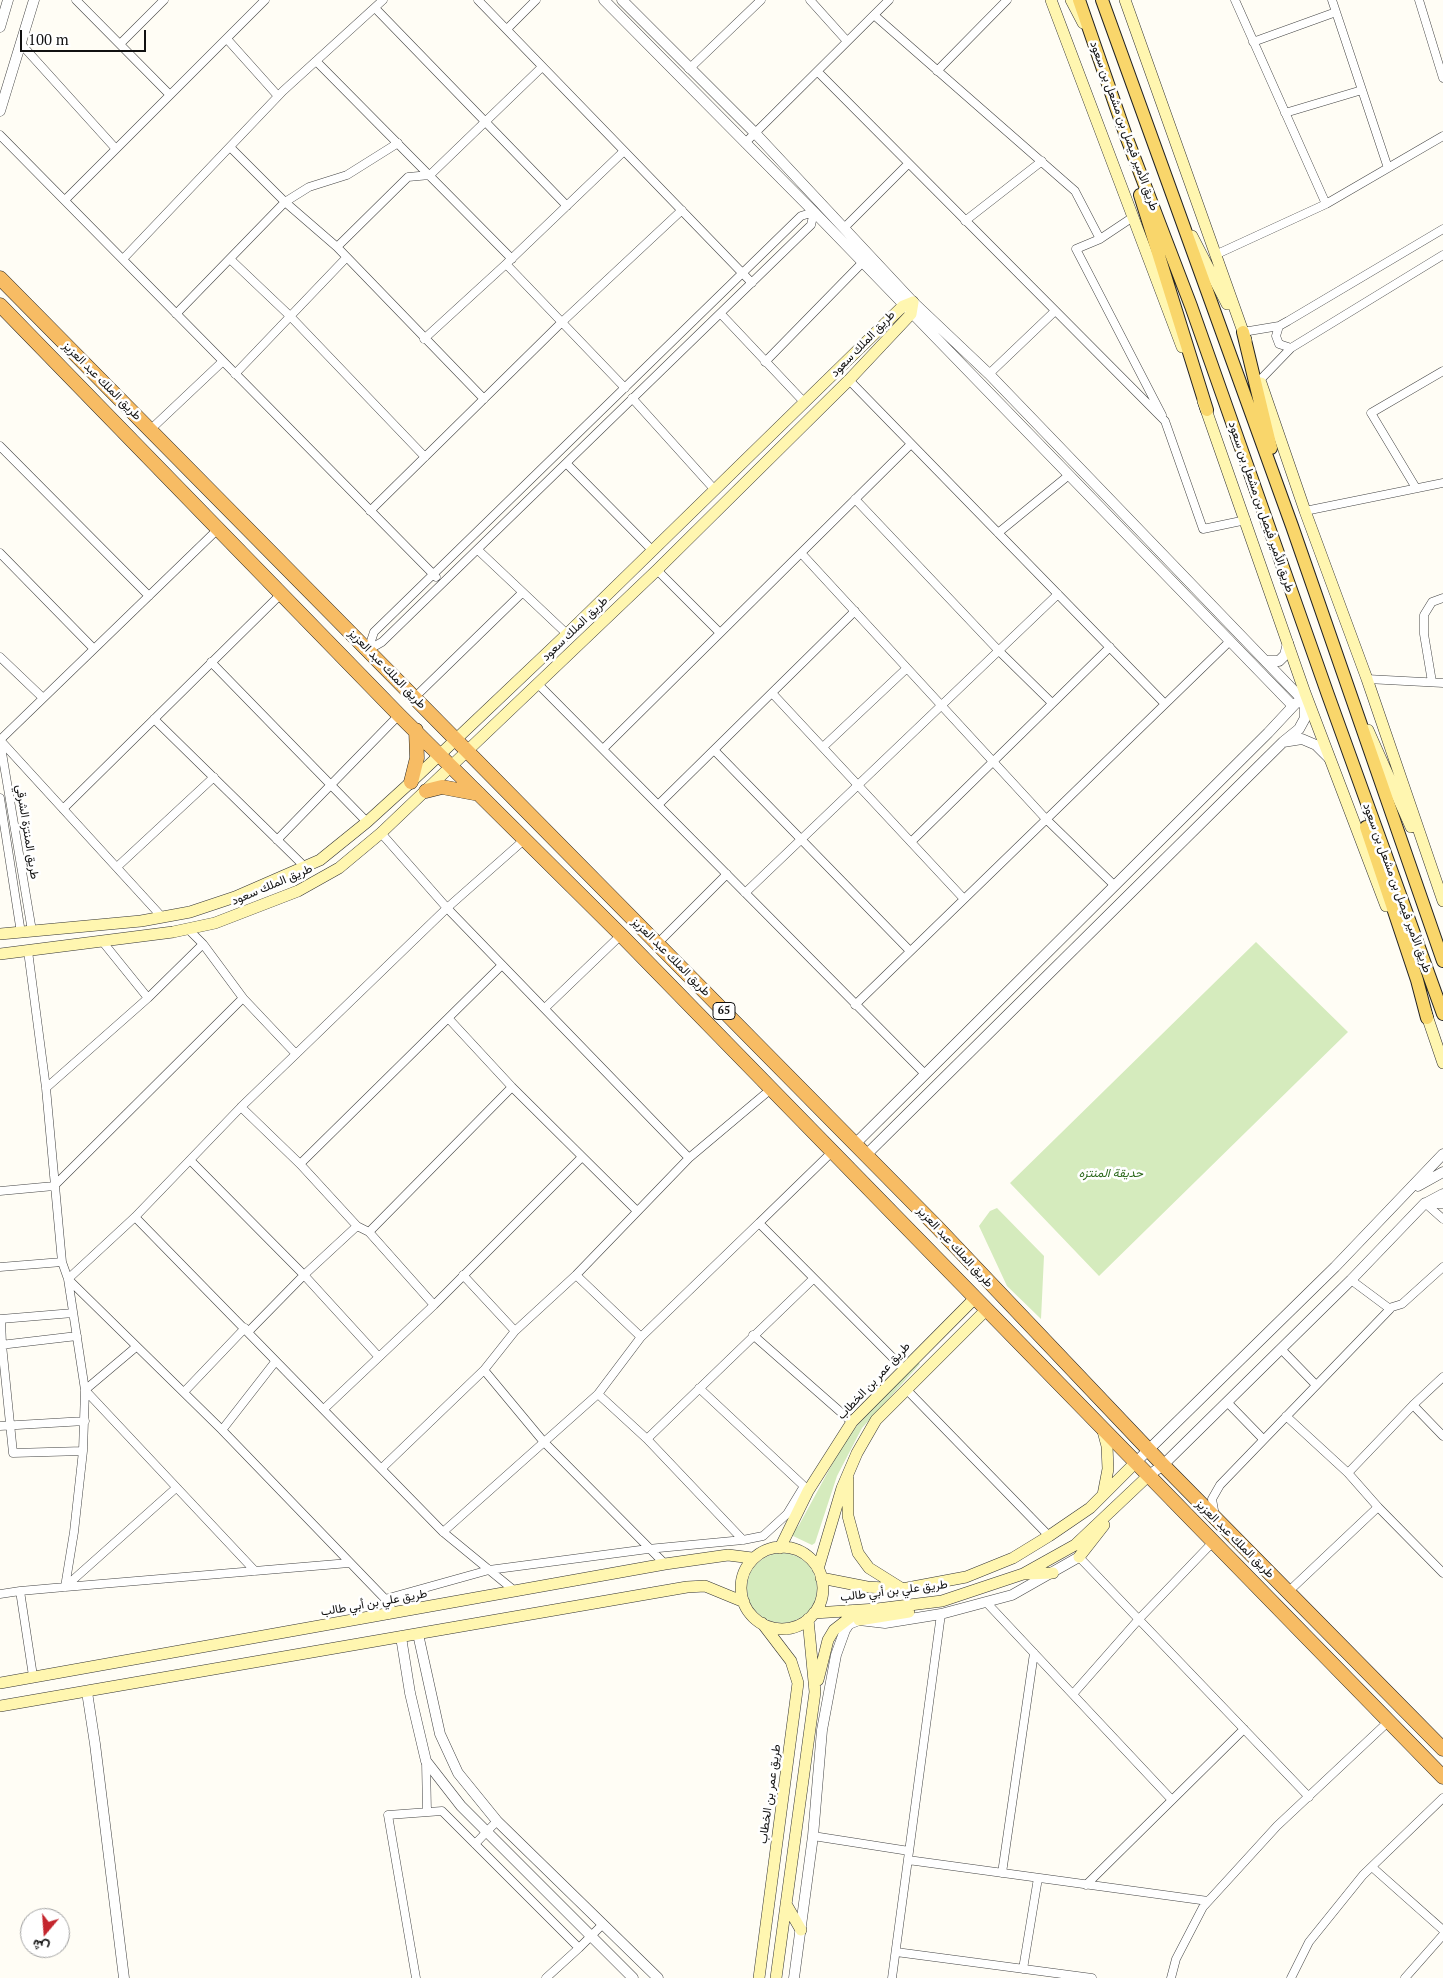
<!DOCTYPE html>
<html>
<head>
<meta charset="utf-8">
<style>
  body { margin:0 }
  #map { position:relative; width:1443px; height:1978px; overflow:hidden; background:#fffdf5; font-family:"PT Serif",Vazirmatn,serif }
  canvas { display:block }
  .north { position:absolute; left:20px; top:1908px; width:50px; height:50px; box-sizing:border-box; background:#fff; border:1px solid #a0a0a0; border-radius:50%; rotate:198deg; font-size:14px; font-weight:700; line-height:20px; text-align:center; color:#111 }
  .north::after { content:''; display:block; margin:auto; width:18px; height:22px; background:#c4262e; clip-path:polygon(50% 0,100% 100%,50% 72%,0 100%) }
  .scale { position:absolute; left:20px; top:30px; width:126px; height:22px; box-sizing:border-box; border:2px solid #111; border-top:0; padding-left:6px; font-size:15px; line-height:18px; white-space:nowrap; color:#111; -webkit-text-stroke:4px #fff; paint-order:stroke }
</style>
</head>
<body>
<div id="map">
<canvas width="1443" height="1978"></canvas>
<div class="north">ش</div>
<div class="scale">100 m</div>
</div>
<script>
const ctx = document.querySelector('canvas').getContext('2d');
ctx.lineJoin = 'round';
function paint(path, color) {
  ctx.fillStyle = color;
  ctx.fill(path, 'evenodd');
}
function shape(rows) {
  const path = new Path2D();
  for (const r of rows) {
    if (r.length === 3) {
      path.moveTo(r[0] + r[2], r[1]);
      path.arc(r[0], r[1], r[2], 0, 2 * Math.PI);
      continue;
    }
    path.moveTo(r[0], r[1]);
    for (let i = 2; i < r.length; i += 2) path.lineTo(r[i], r[i + 1]);
  }
  return path;
}
function stroke(path, color, width, dash) {
  ctx.strokeStyle = color;
  ctx.lineWidth = width;
  ctx.lineCap = dash ? 'butt' : 'round';
  ctx.setLineDash(dash || []);
  ctx.stroke(path);
}
function label(font, color, halo, rows, align = 'center') {
  ctx.font = font + ' "PT Serif",Vazirmatn,serif';
  ctx.lineWidth = 5;
  ctx.setLineDash([]);
  ctx.textBaseline = 'middle';
  ctx.strokeStyle = halo;
  ctx.fillStyle = color;
  for (const [text, x, y, turn = 0] of rows) {
    ctx.save();
    ctx.translate(x, y);
    ctx.rotate((+turn || 0) * Math.PI / 180);
    ctx.textAlign = isNaN(turn) ? turn : align;
    if (halo) ctx.strokeText(text, 0, 0);
    ctx.fillText(text, 0, 0);
    ctx.restore();
  }
}
const green = shape([
  [1256,942,1348,1032,1099,1276,1010,1183],
  [997,1208,1044,1256,1041,1319,1007,1286,979,1226,990,1211],
  [918,1362,920,1364,862,1428,837,1476,815,1543,812,1545,791,1535,799,1525,847,1437,889,1390],
  [782,1588,35]
]);
const minor = shape([
  [76,0,170,95],
  [478,0,752,283],
  [810,0,846,40],
  [1235,0,1326,204],
  [1332,0,1388,168],
  [1419,0,1443,78],
  [375,8,567,206],
  [874,15,1075,191,1100,239,1133,217],
  [507,29,536,0],
  [227,39,278,96],
  [1253,42,1336,12],
  [21,44,116,149],
  [120,44,164,0],
  [316,61,512,259],
  [689,69,761,0],
  [937,71,1007,0],
  [818,72,1165,421,1203,529,1246,520],
  [1285,113,1362,90],
  [0,135,436,577],
  [745,143,889,0],
  [230,147,285,202,337,247,484,399],
  [65,200,265,0],
  [814,212,811,225,382,642,368,650,374,632,801,216,814,212],
  [965,221,1042,161],
  [845,227,908,164],
  [1100,239,1076,249,1162,415],
  [337,247,408,177,430,175,542,67],
  [1215,255,1326,204,1443,136],
  [123,259,283,91,383,0],
  [230,259,290,316,425,457],
  [506,264,625,388],
  [176,314,285,202,309,187,347,175,398,143],
  [721,314,804,402],
  [1279,326,1276,336,1279,344,1291,348],
  [1243,332,1279,326,1288,321,1443,229],
  [424,339,506,264,624,151],
  [765,362,862,263],
  [235,374,346,258],
  [989,374,1055,311],
  [1261,379,1291,348,1443,255],
  [849,380,1165,704],
  [632,398,714,489],
  [150,430,222,362],
  [0,446,149,596],
  [567,464,652,550],
  [1416,488,1371,413,1443,371],
  [855,499,999,651,1052,703],
  [370,511,562,322,682,210],
  [1305,511,1443,483],
  [998,533,1069,475],
  [478,550,567,634],
  [0,553,94,649],
  [801,553,1046,819,1114,885],
  [657,570,720,633],
  [0,657,43,698],
  [211,662,367,822],
  [1367,679,1443,683],
  [1432,682,1424,634,1424,615,1432,602,1443,598],
  [538,684,925,1074],
  [772,693,964,899],
  [414,698,522,593],
  [154,719,304,866],
  [0,740,218,529],
  [0,740,162,917],
  [0,741,32,931],
  [823,747,907,668],
  [603,749,911,444],
  [714,750,910,951],
  [0,798,21,933],
  [658,805,855,611],
  [63,809,281,594],
  [381,833,447,908,689,1158],
  [277,840,399,715],
  [911,842,1110,647],
  [117,867,214,777],
  [745,893,1058,594],
  [188,929,203,944,243,998,296,1054],
  [102,941,148,998],
  [658,943,727,874],
  [28,951,46,1088,62,1262,68,1279,85,1390,83,1451,74,1532,65,1587,20,1591,33,1676],
  [855,1005,1230,641],
  [545,1008,621,935],
  [449,1019,512,1087,637,1211],
  [46,1088,148,998,203,944],
  [241,1107,300,1164,357,1226,369,1232,434,1305],
  [191,1161,304,1275,378,1356],
  [300,1164,502,965],
  [0,1191,54,1186,243,998],
  [1425,1203,1443,1219],
  [135,1217,443,1532,516,1592],
  [759,1223,832,1152],
  [369,1232,512,1087],
  [0,1267,62,1262],
  [463,1275,515,1331],
  [576,1275,641,1337],
  [1389,1308,1402,1304,1443,1267],
  [73,1313,1,1319,2,1345,13,1453,83,1451],
  [249,1331,304,1275,357,1226],
  [753,1335,852,1422],
  [0,1345,77,1336],
  [136,1347,85,1390,255,1571],
  [1281,1349,1316,1385],
  [484,1370,543,1441,665,1564],
  [699,1388,807,1489],
  [906,1389,1049,1536],
  [184,1392,245,1328],
  [598,1394,647,1439,743,1540],
  [1227,1402,1263,1439],
  [1413,1405,1443,1436],
  [325,1408,434,1305,581,1158],
  [1286,1416,1348,1473],
  [0,1426,85,1421],
  [222,1430,275,1362],
  [647,1439,813,1279],
  [382,1468,484,1370,515,1331,576,1275,689,1158,771,1089],
  [1378,1507,1443,1573],
  [1215,1516,1212,1499,1220,1485,1390,1309,1351,1280],
  [443,1532,598,1394,641,1337,759,1223,903,1368],
  [1079,1557,1309,1797],
  [65,1587,349,1563],
  [65,1587,176,1488],
  [1288,1592,1378,1507,1348,1473,1413,1405,1443,1377],
  [0,1594,20,1591],
  [385,1599,489,1570,648,1549,743,1540,763,1536,787,1514,804,1486],
  [986,1602,1172,1800],
  [392,1613,390,1604,222,1430,68,1279,135,1217,241,1107,296,1054,447,908,524,840],
  [1073,1694,1139,1619,1213,1542],
  [426,1761,427,1812],
  [813,1836,909,1851],
  [475,1844,497,1821],
  [908,1860,1208,1901],
  [1372,1867,1443,1930],
  [1002,1873,1034,1653],
  [1086,1885,1244,1729],
  [579,1948,603,1924],
  [896,1952,1092,1978],
  [1023,1969,1038,1878],
  [416,1978,388,1815,442,1811,579,1948,546,1978],
  [892,1978,941,1614],
  [1171,1978,1176,1959,1203,1907,1277,1826,1389,1721],
  [1291,1978,1309,1942,1363,1875,1443,1798],
  [1405,1978,1443,1935]
]);
const tertiary = shape([
  [604,0,814,212,1293,706],
  [622,0,755,133,913,302,989,374,1301,698,1305,708,1305,718,1299,729,1283,742],
  [0,27,8,0],
  [0,111,34,0],
  [1267,661,1279,661,1285,655,1288,643],
  [855,1144,1268,733,1296,703],
  [866,1155,1283,742,1302,739,1316,745,1330,759],
  [1418,1186,1443,1172],
  [1428,1202,1443,1194],
  [1135,1463,1335,1267,1443,1154],
  [1148,1476,1163,1465,1351,1280,1425,1203,1443,1203],
  [418,1634,440,1734,458,1773,497,1821,658,1978],
  [401,1637,410,1693,426,1761,461,1806,633,1978],
  [87,1692,95,1744,124,1978],
  [794,1978,813,1836,822,1730,836,1655,845,1630,849,1624,859,1620,885,1623,941,1614,1012,1595,1079,1557]
]);
const secondary = shape([
  [1051,0,1182,347],
  [1071,0,1083,23],
  [1125,0,1246,340],
  [1192,236,1227,304],
  [1261,383,1305,511,1367,679,1443,901],
  [1203,401,1305,693,1386,906],
  [1368,730,1411,827],
  [0,934,141,921,190,912,235,897,320,860,367,822,411,782,567,634,903,306,913,302],
  [0,954,173,932,215,923,298,891,339,868,381,833,657,570,849,380,911,314,913,302],
  [1425,1010,1443,1063],
  [848,1479,848,1516,858,1553,869,1568,901,1588],
  [1103,1495,1108,1469,1107,1446,1103,1431],
  [782,1588,41],
  [780,1548,808,1491,852,1422,975,1298],
  [1079,1557,1104,1525],
  [818,1569,842,1488,857,1453,876,1420,986,1310],
  [1025,1574,1053,1573],
  [821,1578,867,1587,902,1589,966,1577,1013,1558,1049,1536,1090,1508,1135,1463],
  [814,1613,877,1609,942,1601,1023,1574,1075,1545,1148,1476],
  [859,1620,909,1612],
  [818,1680,828,1640,834,1630,852,1616,862,1613],
  [0,1683,665,1564,728,1555,752,1558],
  [0,1706,687,1587,705,1586,744,1602],
  [786,1904,801,1930],
  [759,1978,798,1683,791,1661,762,1623],
  [776,1978,815,1692,808,1619]
]);
const primary = shape([
  [1079,0,1126,136,1191,306,1328,695,1443,1014],
  [1102,0,1292,526,1443,961],
  [1140,195,1207,410],
  [1243,332,1271,448],
  [1366,827,1417,980,1427,1018]
]);
const trunk = shape([
  [0,278,937,1227,1163,1465,1443,1749],
  [0,305,399,715,621,935,1443,1777],
  [411,782,417,758,416,730],
  [426,791,442,787,479,794]
]);
const shields = [
  [724,1011,22]
];
const shieldNames = [
  ["65",724,1011]
];
const streetNames = [
  ["طريق الأمير فيصل بن مشعل بن سعود",1124,126,70],
  ["طريق الملك سعود",863,344,-46],
  ["طريق الملك عبد العزيز",102,381,45],
  ["طريق الأمير فيصل بن مشعل بن سعود",1261,507,71],
  ["طريق الملك سعود",575,629,-44],
  ["طريق الملك عبد العزيز",387,669,46],
  ["طريق المنتزة الشرقي",27,832,81],
  ["طريق الملك سعود",272,885,-23],
  ["طريق الأمير فيصل بن مشعل بن سعود",1397,888,70],
  ["طريق الملك عبد العزيز",671,957,45],
  ["طريق الملك عبد العزيز",955,1247,47],
  ["طريق عمر بن الخطاب",874,1381,-47],
  ["طريق الملك عبد العزيز",1235,1539,45],
  ["طريق علي بن أبي طالب",894,1591,-7],
  ["طريق علي بن أبي طالب",374,1603,-10],
  ["طريق عمر بن الخطاب",770,1794,-82]
];
const parkNames = [
  ["حديقة المنتزه",1111,1174]
];
paint(green, '#d5ebbd');
stroke(minor, '#444', 9);
stroke(tertiary, '#444', 11);
stroke(secondary, '#333', 12);
stroke(primary, '#222', 14);
stroke(trunk, '#222', 15);
stroke(minor, '#fff', 8);
stroke(tertiary, '#fff', 10);
stroke(secondary, '#fff6b0', 11);
stroke(primary, '#f9d66b', 12);
stroke(trunk, '#f7bc64', 14);
for (const [x, y, w] of shields) {
  const box = new Path2D();
  box.roundRect(x - w / 2, y - 8.5, w, 17, 4);
  ctx.fillStyle = '#fff';
  ctx.fill(box);
  stroke(box, '#111', 1);
}
label('bold 11px', '#111', null, shieldNames);
label('12px', '#111', '#fff', streetNames);
label('italic 12px', '#2f6b1f', '#fff', parkNames);
</script>
</body>
</html>
